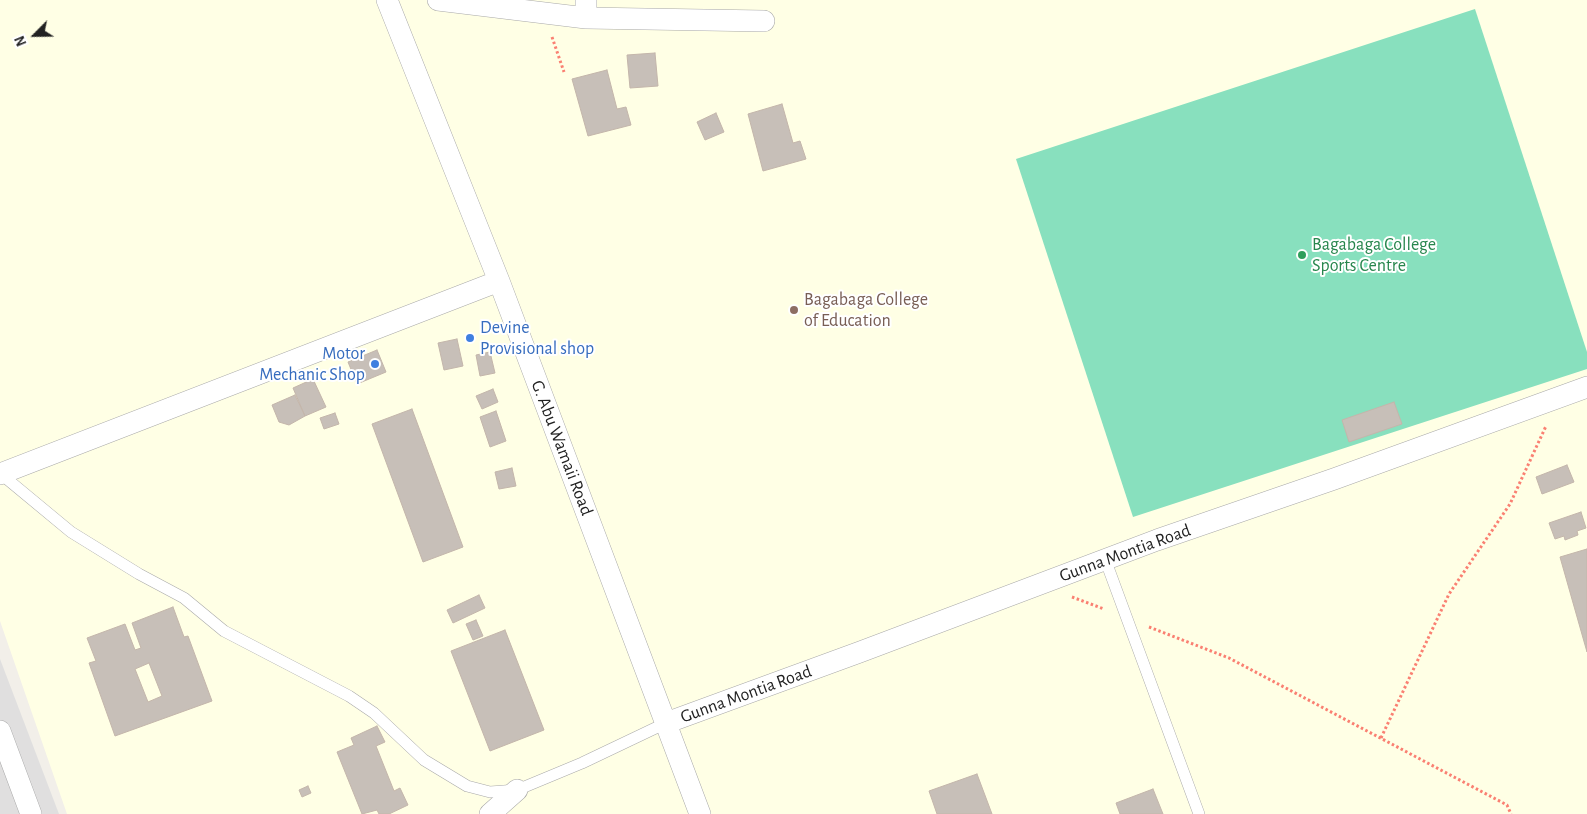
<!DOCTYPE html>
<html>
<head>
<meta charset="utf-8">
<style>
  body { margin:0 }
  #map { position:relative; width:1587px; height:814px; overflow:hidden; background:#f2efe9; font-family:"Alegreya Sans",sans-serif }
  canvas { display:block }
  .north { position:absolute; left:10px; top:10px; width:50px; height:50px; -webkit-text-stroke:4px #fff; paint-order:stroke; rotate:247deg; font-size:14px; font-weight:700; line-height:20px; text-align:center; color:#222 }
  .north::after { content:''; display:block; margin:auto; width:18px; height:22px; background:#222; clip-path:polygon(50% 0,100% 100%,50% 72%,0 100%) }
</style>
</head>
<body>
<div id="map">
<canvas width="1587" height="814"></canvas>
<div class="north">N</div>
</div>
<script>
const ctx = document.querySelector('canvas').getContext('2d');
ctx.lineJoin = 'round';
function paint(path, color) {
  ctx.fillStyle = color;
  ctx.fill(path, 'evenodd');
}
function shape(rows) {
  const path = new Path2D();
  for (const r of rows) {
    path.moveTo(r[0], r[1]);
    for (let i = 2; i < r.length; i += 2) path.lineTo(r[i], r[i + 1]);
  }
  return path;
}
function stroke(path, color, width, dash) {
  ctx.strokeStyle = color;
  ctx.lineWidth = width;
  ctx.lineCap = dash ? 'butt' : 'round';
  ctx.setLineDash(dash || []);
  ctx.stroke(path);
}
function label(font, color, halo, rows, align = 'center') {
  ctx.font = font + ' "Alegreya Sans",sans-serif';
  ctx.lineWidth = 4;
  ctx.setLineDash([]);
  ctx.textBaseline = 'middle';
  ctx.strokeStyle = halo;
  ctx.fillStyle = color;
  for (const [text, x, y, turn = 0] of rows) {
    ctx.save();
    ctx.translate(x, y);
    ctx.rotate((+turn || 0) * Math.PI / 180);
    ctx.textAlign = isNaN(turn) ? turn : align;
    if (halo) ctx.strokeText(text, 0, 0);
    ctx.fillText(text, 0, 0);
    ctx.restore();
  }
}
const residential = shape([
  [0,659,59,814,0,814]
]);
const education = shape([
  [0,0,1587,0,1587,814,67,814,0,621]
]);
const pitch = shape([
  [1475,9,1587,352,1587,369,1133,517,1016,159]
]);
const building = shape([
  [655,53,658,86,630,88,627,55,655,53],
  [607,70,617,109,626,107,631,125,588,136,572,79,607,70],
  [782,104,793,143,800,141,806,159,763,171,748,114,782,104],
  [716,113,724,132,705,140,697,122,716,113],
  [457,339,463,366,444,370,438,343,457,339],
  [377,350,386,372,357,384,348,362,377,350],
  [490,352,495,373,480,376,476,355,490,352],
  [313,379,326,407,305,416,293,388,313,379],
  [493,389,498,402,482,409,476,396,493,389],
  [295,395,305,416,289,425,279,422,272,405,295,395],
  [1394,402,1402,424,1349,442,1342,420,1394,402],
  [412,409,463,547,423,562,372,424,412,409],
  [496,411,506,441,490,447,480,417,496,411],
  [335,413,339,424,324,429,320,418,335,413],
  [1567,465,1574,482,1542,494,1536,477,1567,465],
  [512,468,516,486,499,489,495,472,512,468],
  [1581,512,1586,528,1577,531,1578,535,1565,540,1564,536,1555,539,1549,523,1581,512],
  [1587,549,1587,652,1560,557,1587,549],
  [479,595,485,608,453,623,447,610,479,595],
  [173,607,184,637,188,636,212,701,115,736,89,663,96,661,87,638,125,624,135,650,141,648,132,623,173,607],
  [149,663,162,696,148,702,135,669,149,663],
  [476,620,483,636,473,640,466,624,476,620],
  [505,630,544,730,490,751,451,651,505,630],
  [377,726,385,742,376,746,394,791,400,788,408,805,389,814,379,814,377,810,362,814,337,752,354,745,351,738,377,726],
  [977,774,992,814,937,814,929,791,977,774],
  [308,786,311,793,302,797,299,790,308,786],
  [1153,789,1163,814,1120,814,1116,803,1153,789]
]);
const path = shape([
  [552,37,564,72],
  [1072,597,1104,609],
  [1149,627,1229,658,1507,805,1511,814],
  [1381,738,1449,594,1510,504,1546,426]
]);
const lane = shape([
  [1,474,71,532,139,574,184,598,224,631,349,696,374,713,424,760,467,786,490,792,517,790,582,763,666,723],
  [1105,559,1199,814]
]);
const street = shape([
  [387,0,499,281,700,814],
  [438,0,586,18,586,0],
  [586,18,764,21],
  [0,474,499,281],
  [666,723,860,652,1157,540,1334,479,1587,387],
  [0,731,31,814],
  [490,814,517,790]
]);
const markers = [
  [1302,255,5,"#2e9e5b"],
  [794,310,5,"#8d6e63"],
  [470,338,5,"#3f7fe0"],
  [375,364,5,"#3f7fe0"]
];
const leisureNames = [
  ["Bagabaga College",1312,245],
  ["Sports Centre",1312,266]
];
const educationNames = [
  ["Bagabaga College",804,300],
  ["of Education",804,321]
];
const shopNames = [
  ["Devine",480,328],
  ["Provisional shop",480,349],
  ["Motor",365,354,"right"],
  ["Mechanic Shop",365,375,"right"]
];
const streetNames = [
  ["G. Abu Wamaii Road",562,448,69],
  ["Gunna Montia Road",1125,553,-20],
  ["Gunna Montia Road",746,694,-20]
];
paint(residential, '#e0dfdf');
paint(education, '#ffffe5');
paint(pitch, '#88e0be');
paint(building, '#c7bfb8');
stroke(building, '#c4b6ab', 1);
stroke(lane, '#a9a9a9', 12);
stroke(street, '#a9a9a9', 22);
stroke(path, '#fa8072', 3, [2.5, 2.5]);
stroke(lane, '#fff', 11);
stroke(street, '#fff', 21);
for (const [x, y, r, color] of markers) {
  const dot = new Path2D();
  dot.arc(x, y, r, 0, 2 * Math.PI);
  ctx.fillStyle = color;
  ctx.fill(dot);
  stroke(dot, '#fff', 2);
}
label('18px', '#27864d', '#fff', leisureNames, 'left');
label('18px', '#785e54', '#fff', educationNames, 'left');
label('18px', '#366cbe', '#fff', shopNames, 'left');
label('18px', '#222', '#fff', streetNames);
</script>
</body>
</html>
